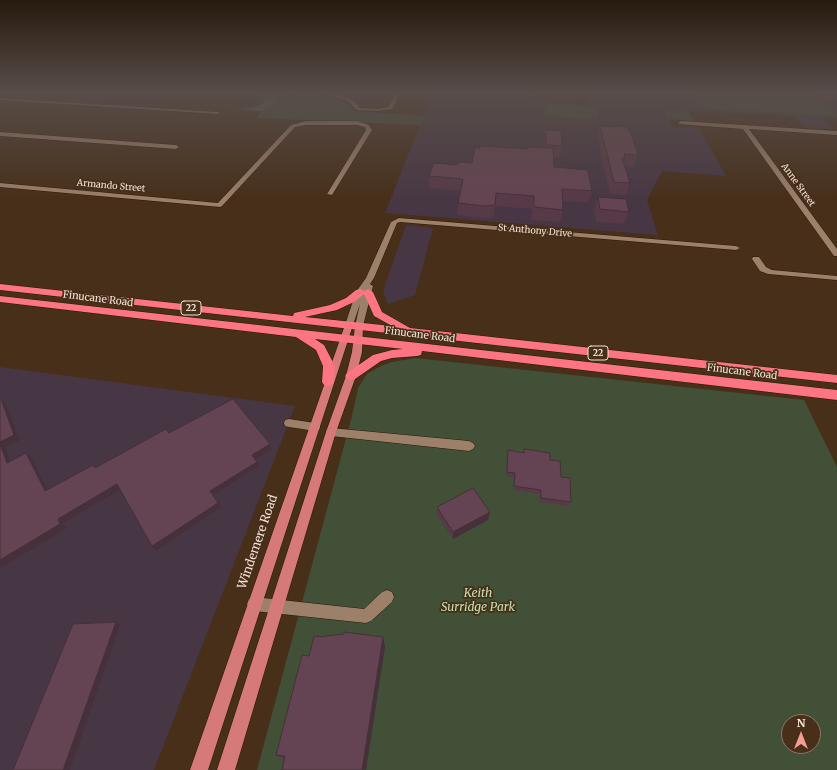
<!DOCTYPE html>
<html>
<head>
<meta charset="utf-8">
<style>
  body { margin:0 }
  #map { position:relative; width:837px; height:770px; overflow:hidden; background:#472f1a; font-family:Merriweather,serif }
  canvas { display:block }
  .north { position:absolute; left:781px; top:714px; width:40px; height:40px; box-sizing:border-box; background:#472f1a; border:1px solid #8c7765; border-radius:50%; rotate:0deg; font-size:11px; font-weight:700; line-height:16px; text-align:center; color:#f3e3d6 }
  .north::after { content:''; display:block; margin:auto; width:14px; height:18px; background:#f59c95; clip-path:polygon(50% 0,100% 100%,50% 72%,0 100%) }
</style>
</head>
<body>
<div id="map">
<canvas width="837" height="770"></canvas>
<div class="north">N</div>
</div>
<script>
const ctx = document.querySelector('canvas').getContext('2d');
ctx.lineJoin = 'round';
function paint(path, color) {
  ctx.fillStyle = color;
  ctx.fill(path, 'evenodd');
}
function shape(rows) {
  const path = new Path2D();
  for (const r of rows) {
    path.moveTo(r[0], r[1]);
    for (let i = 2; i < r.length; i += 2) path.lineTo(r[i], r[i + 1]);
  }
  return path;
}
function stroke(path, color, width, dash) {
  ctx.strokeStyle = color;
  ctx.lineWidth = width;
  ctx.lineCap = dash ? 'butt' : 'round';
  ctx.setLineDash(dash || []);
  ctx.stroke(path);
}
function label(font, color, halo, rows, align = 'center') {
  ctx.font = font + ' Merriweather,serif';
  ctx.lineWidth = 3.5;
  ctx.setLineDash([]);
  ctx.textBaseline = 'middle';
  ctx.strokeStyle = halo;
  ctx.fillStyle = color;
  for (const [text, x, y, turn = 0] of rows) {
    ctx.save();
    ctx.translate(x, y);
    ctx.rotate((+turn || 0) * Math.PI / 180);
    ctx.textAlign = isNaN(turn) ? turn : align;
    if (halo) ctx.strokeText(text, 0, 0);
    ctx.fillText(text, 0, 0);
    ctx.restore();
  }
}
const education = shape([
  [433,93,529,93,534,102,587,105,585,93,837,93,837,119,823,118,834,129,806,128,795,117,663,109,673,127,699,128,726,176,662,171,647,200,658,235,385,213],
  [406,225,433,228,415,295,388,304,383,291],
  [0,367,295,406,154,770,0,770]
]);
const green = shape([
  [252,93,306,93,324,95,346,102,350,108,355,111,424,116,421,125,256,118,262,111,243,110,231,112,230,111,260,105,263,102],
  [694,93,782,93,816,95,837,114,837,116,704,109],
  [545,104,596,107,598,119,545,116],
  [663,109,688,111,694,121,668,119],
  [415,358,804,400,837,467,837,770,257,770,352,416,358,388,367,374,381,366,392,362],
  [789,722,813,722,813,746,789,746]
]);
const forest = shape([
  [271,98,274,98,275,101,263,111,243,110,260,106,264,103,265,100]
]);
const minor = shape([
  [292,93,304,93,300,96,292,93],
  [321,93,329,93,348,98,354,101,360,108,378,109,388,107,396,93,400,93,392,109,378,111,357,110,350,103,344,100,321,93],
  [0,98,218,112,220,113,218,114,0,100,0,98],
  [306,121,357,121,369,125,372,130,332,195,327,194,366,130,365,127,357,125,306,125,295,127,222,206,220,207,0,187,0,183,218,203,291,125,306,121],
  [681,121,837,131,837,135,749,129,837,249,837,256,834,256,743,129,679,124,678,123,681,121],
  [0,132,176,145,179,147,176,149,0,136,0,132],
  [399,218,736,246,740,248,736,250,400,222,397,223,374,278,370,284,373,286,363,326,359,329,355,326,360,304,353,325,349,328,346,327,345,325,356,292,366,278,391,222,399,218],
  [753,257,759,257,766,267,772,270,837,276,837,280,768,274,760,271,752,259,753,257],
  [289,419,315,423,319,424,320,427,319,430,315,431,289,427,285,426,284,423,285,420,289,419],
  [331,428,469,441,473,443,475,446,473,449,469,451,331,436,327,435,326,432,327,429,331,428],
  [387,590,392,592,394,597,392,602,371,621,366,623,254,611,249,609,247,604,249,599,254,597,364,609,382,592,387,590]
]);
const major = shape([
  [349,322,353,325,208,770,190,770,345,325,349,322],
  [359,323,363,326,362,352,356,376,336,432,235,770,217,770,326,432,346,376,352,352,355,326,359,323]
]);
const highway = shape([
  [0,284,293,316,294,313,330,305,346,298,356,290,360,289,364,291,368,289,373,292,382,312,410,328,837,375,837,383,0,290,0,284],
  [364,294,374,316,392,326,305,317,337,310,354,302,364,294],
  [0,296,837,390,837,400,422,351,421,355,417,356,392,358,381,361,355,379,351,380,347,379,345,376,347,373,373,355,392,350,403,349,315,339,324,345,335,366,334,382,332,385,328,386,324,385,322,382,323,366,316,350,296,337,0,302,0,296]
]);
const wall = shape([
  [600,126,638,155,634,167,624,166,630,183,626,195,610,194,597,137],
  [546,130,562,146,559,158,553,157,554,167,592,191,588,203,563,201,563,210,560,222,531,220,532,209,495,206,493,218,483,218,457,215,458,203,460,191,429,188,429,176,472,163,528,149,528,147,544,148,544,141],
  [598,197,629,212,624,224,596,222,594,209],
  [524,449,550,460,561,477,571,502,569,506,539,502,539,494,513,490,514,477,506,476,507,455,508,450,524,453],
  [437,507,490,512,488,520,453,539,437,515],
  [324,637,383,637,385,647,284,759,276,755,309,656]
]);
const shadedWall = shape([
  [1,399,6,404,20,440,5,447,13,468,7,463,0,444],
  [270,444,272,449,254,460,252,455],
  [26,453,32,458,50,496,45,491],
  [257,462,259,466,213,495,210,491],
  [117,484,121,489,63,523,66,529,0,568,0,560,58,519],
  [218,503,221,507,156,551,152,546],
  [490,512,488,520,453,539,453,532],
  [116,622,120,625,70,770,63,770],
  [383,637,385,647,366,770,362,770]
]);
const building = shape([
  [600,126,627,127,628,131,630,131,638,155,624,154,625,158,622,158,630,183,614,182,600,126],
  [546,130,561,131,562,146,546,145,546,130],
  [480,146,528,149,528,147,553,148,554,167,588,170,592,191,562,189,563,210,534,207,534,196,496,193,495,205,484,206,458,203,463,179,429,176,433,165,435,163,457,165,459,162,472,163,475,148,480,148,480,146],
  [598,197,626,199,629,212,600,209,598,197],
  [0,399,1,399,14,435,0,442,0,399],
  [233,399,270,444,252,455,257,462,210,491,218,503,152,546,117,484,58,519,60,524,0,560,0,444,7,463,26,453,45,491,93,465,95,468,166,429,169,433,233,399],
  [524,449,550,453,550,460,560,461,561,477,570,478,571,502,541,498,541,490,514,486,515,473,507,472,508,450,524,453,524,449],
  [473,488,490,512,453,532,437,507,473,488],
  [116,622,63,770,13,770,73,624,116,622],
  [344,632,383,637,362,770,282,770,285,756,276,755,302,655,309,656,314,636,324,637,325,636,344,634,344,632]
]);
const farStreetnames = [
  ["Anne Street",798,185,54],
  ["Armando Street",111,186,5],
  ["St Anthony Drive",535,231,5]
];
const shields = [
  [191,308,20],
  [598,353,20]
];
const shieldNames = [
  ["22",191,308],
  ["22",598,353]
];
const streetNames = [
  ["Finucane Road",98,299,7],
  ["Finucane Road",420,335,7],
  ["Finucane Road",742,372,7]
];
const nearStreetnames = [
  ["Windemere Road",258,542,-71]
];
const nearParknames = [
  ["Keith",478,594],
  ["Surridge Park",478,608]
];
paint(education, '#473744');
paint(green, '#425038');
paint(forest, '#5b6b50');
stroke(minor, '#2c1603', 1);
stroke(major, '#2c1603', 1);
stroke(highway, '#2c1603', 1);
paint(minor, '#9c8069');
paint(major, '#d67979');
paint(highway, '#fd7583');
paint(wall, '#563a47');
paint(shadedWall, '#463039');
paint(building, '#644452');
stroke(building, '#463039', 1);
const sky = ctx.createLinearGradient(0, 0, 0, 201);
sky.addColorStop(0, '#271a0e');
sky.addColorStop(0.46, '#584d49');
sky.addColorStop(1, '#584d4900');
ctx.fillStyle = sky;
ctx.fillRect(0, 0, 837, 201);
label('9px', '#f3e3d6', '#472f1a', farStreetnames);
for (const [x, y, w] of shields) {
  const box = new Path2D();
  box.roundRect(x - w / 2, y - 7, w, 14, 3);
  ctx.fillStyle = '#472f1a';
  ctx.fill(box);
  stroke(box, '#f3e3d6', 1);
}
label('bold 9px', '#f3e3d6', null, shieldNames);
label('10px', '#f3e3d6', '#472f1a', streetNames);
label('12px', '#f3e3d6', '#472f1a', nearStreetnames);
label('italic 12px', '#c3e0ad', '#472f1a', nearParknames);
</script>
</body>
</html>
